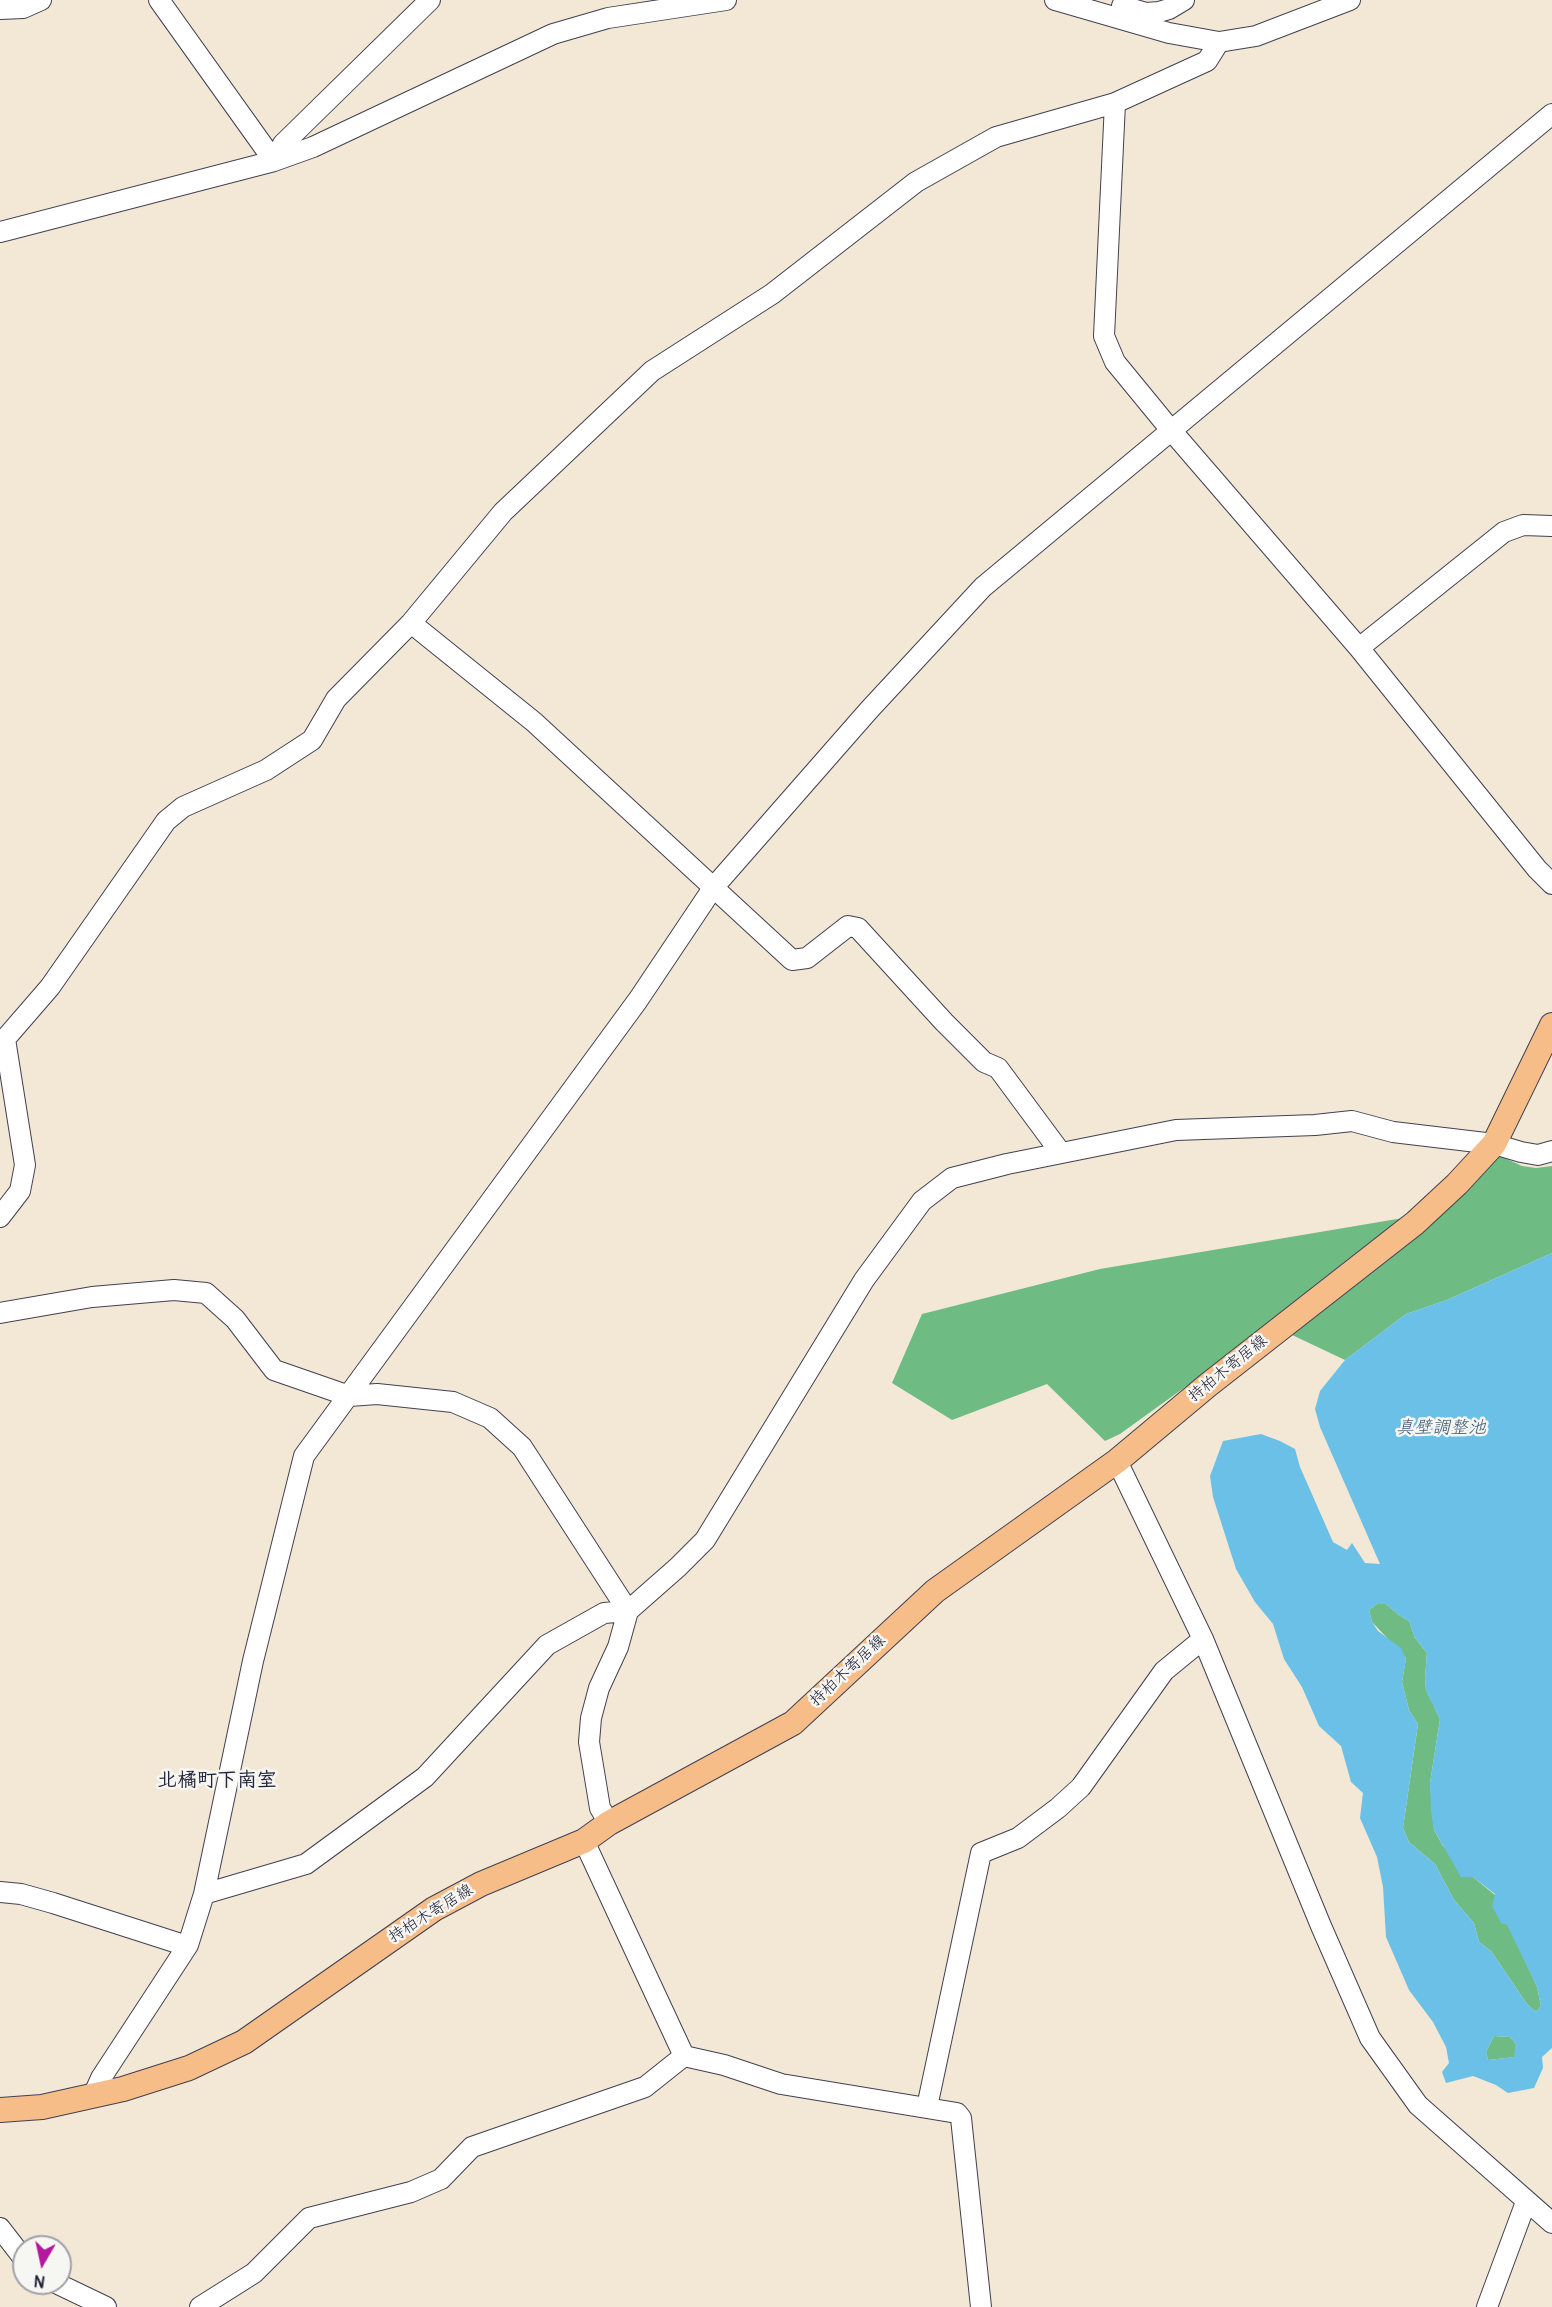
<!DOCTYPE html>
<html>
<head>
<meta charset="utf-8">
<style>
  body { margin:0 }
  #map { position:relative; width:1552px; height:2307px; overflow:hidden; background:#f2e8d5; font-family:Pangolin,sans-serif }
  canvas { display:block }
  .north { position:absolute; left:12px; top:2235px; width:60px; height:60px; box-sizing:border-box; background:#f6f6f2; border:2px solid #a1a1a9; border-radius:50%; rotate:189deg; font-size:16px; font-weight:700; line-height:24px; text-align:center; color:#22223b }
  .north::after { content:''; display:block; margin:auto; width:21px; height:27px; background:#b5179e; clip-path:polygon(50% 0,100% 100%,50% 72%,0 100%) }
</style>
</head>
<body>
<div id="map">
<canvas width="1552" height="2307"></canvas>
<div class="north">N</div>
</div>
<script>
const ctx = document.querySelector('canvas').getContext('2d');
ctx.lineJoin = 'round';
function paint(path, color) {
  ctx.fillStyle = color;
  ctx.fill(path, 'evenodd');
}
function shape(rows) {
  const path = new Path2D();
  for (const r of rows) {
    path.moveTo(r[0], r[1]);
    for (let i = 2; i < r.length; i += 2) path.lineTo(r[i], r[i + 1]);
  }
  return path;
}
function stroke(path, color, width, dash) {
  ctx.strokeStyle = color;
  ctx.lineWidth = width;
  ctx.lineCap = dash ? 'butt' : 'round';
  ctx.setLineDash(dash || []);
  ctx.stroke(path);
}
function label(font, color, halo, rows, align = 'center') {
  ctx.font = font + ' Pangolin,"Klee One",sans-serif';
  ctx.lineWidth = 5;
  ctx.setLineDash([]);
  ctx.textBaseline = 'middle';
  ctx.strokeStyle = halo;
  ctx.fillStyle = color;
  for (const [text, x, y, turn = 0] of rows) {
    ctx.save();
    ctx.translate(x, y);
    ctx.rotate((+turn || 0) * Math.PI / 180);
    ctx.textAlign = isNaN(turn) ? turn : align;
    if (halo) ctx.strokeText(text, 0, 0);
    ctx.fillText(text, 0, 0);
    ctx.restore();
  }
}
const forest = shape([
  [1498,1155,1522,1166,1536,1168,1552,1166,1552,1253,1447,1300,1406,1314,1345,1360,1271,1325,1120,1434,1105,1441,1047,1384,952,1420,892,1383,922,1314,1100,1269,1421,1215],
  [1377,1604,1386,1604,1399,1615,1409,1621,1415,1638,1427,1653,1425,1678,1426,1690,1440,1719,1430,1783,1434,1830,1443,1846,1473,1877,1495,1895,1537,1987,1541,2006,1536,2012,1527,2004,1491,1951,1479,1942,1474,1923,1454,1900,1435,1864,1409,1842,1403,1828,1418,1724,1409,1710,1402,1682,1406,1658,1372,1622,1369,1610],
  [1494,2036,1510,2037,1516,2044,1515,2057,1488,2060,1486,2052]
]);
const water = shape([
  [1552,1253,1552,2048,1542,2057,1543,2068,1534,2088,1508,2093,1496,2085,1473,2076,1446,2083,1442,2072,1449,2063,1446,2047,1433,2022,1409,1990,1386,1937,1383,1887,1377,1857,1360,1818,1363,1793,1351,1782,1341,1746,1319,1726,1302,1687,1284,1659,1273,1624,1255,1602,1236,1569,1213,1497,1210,1476,1223,1441,1261,1434,1280,1441,1295,1449,1300,1467,1333,1542,1347,1550,1352,1543,1365,1563,1380,1564,1320,1427,1315,1409,1320,1391,1345,1360,1406,1314,1447,1300],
  [1377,1604,1386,1604,1399,1615,1409,1621,1415,1638,1427,1653,1425,1678,1426,1691,1440,1719,1430,1783,1431,1812,1434,1830,1461,1877,1473,1877,1495,1894,1492,1906,1501,1923,1507,1925,1537,1987,1541,2006,1536,2012,1527,2004,1491,1951,1479,1942,1474,1923,1454,1900,1435,1864,1409,1842,1403,1828,1418,1724,1409,1710,1402,1682,1406,1659,1401,1648,1378,1631,1372,1622,1369,1610],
  [1494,2036,1510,2037,1516,2044,1514,2057,1488,2060,1486,2052]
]);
const minor = shape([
  [159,0,274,161,283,144,430,0],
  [1055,0,1169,33,1219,42,1256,36,1350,0],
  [1122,6,1146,13,1159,12,1169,9,1184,0],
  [0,9,23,8,41,0],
  [1115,103,1104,336,1115,362,1170,429,1359,648,1537,869,1552,884],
  [0,232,274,161,313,147,553,34,608,18,726,0],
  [411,623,534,722,792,960,807,958,848,926,858,928,944,1022,984,1062,998,1068,1061,1153],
  [1359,648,1504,532,1523,525,1552,526],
  [0,1217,20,1191,25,1165,5,1039,50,987,166,821,183,807,266,770,312,740,336,699,411,623,503,512,652,371,772,294,916,182,996,137,1115,103,1207,61,1219,42],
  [0,1313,92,1297,174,1290,206,1293,235,1319,274,1370,349,1396,377,1394,453,1402,490,1418,522,1447,628,1611],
  [1117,1461,1203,1639,1321,1926,1370,2038,1418,2105,1552,2223],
  [609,1823,600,1808,589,1742,591,1718,599,1688,618,1647,628,1611,678,1567,705,1540,864,1280,922,1201,952,1178,1007,1164,1176,1130,1315,1125,1352,1121,1393,1132,1494,1144,1521,1152,1538,1155,1552,1151],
  [584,1841,684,2056],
  [0,1892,21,1894,53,1903,187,1946],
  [204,1894,306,1864,425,1777,547,1645,604,1613,628,1611],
  [684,2056,724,2065,781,2084,957,2113,961,2118,981,2307],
  [93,2096,101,2078,188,1945,204,1894,253,1661,304,1456,638,1000,713,888,869,710,983,587,1552,114],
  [927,2107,981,1853,1018,1838,1058,1808,1081,1787,1164,1671,1203,1639],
  [0,2228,24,2259],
  [56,2283,106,2307],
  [200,2307,254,2273,309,2218,411,2192,441,2179,472,2147,645,2087,684,2056],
  [1487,2307,1526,2202]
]);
const major = shape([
  [0,2110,42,2107,123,2089,189,2068,244,2042,434,1909,481,1884,584,1841,609,1823,793,1723,935,1591,1117,1461,1208,1385,1415,1223,1457,1184,1494,1144,1552,1025]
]);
const streetNames = [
  ["持柏木寄居線",1228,1369,-39],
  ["持柏木寄居線",848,1671,-43],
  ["持柏木寄居線",431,1914,-32]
];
const waterNames = [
  ["真壁調整池",1441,1428]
];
const quarterNames = [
  ["北橘町下南室",217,1781]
];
paint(forest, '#6ebb84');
paint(water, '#6ac0e7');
stroke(minor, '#414052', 22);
stroke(major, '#414052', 26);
stroke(minor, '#fff', 20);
stroke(major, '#f7bd88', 24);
label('16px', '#22223b', '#f6f6f2', streetNames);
label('italic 18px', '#3b5977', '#f6f6f2', waterNames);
label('bold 20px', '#22223b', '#f6f6f2', quarterNames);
</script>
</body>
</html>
